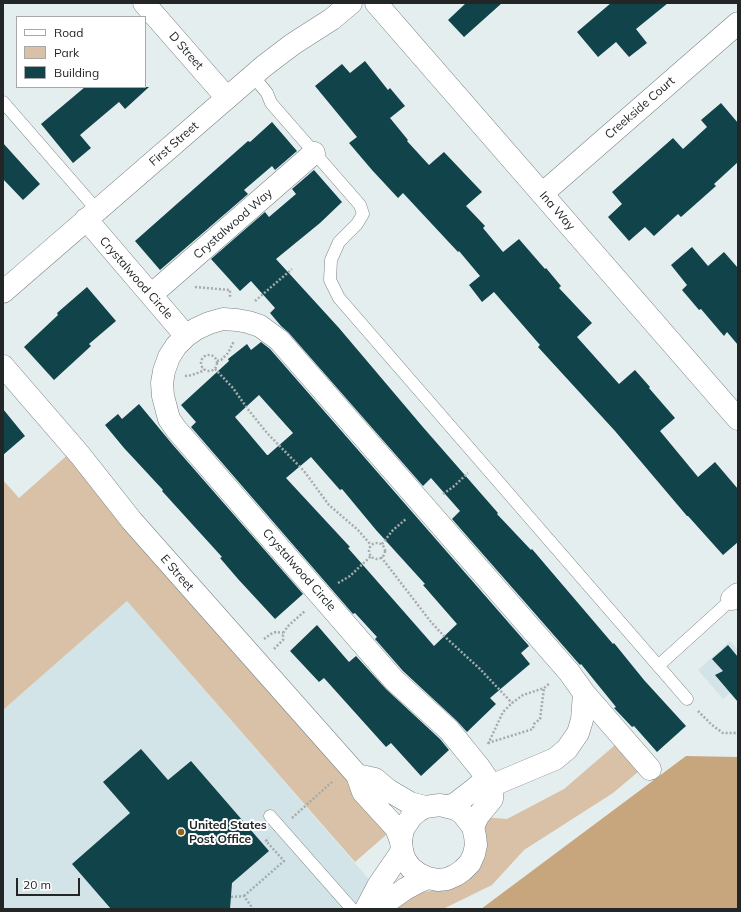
<!DOCTYPE html>
<html>
<head>
<meta charset="utf-8">
<style>
  body { margin:0 }
  #map { position:relative; width:741px; height:912px; overflow:hidden; background:#e5eeef; font-family:Mulish,sans-serif }
  canvas { display:block }
  .frame { position:absolute; inset:0; border:4px solid #232627; pointer-events:none }
  .legend { position:absolute; left:16px; top:16px; width:130px; height:72px; box-sizing:border-box; background:#fff; border:1px solid #a7a8a9; margin:0; padding:5px 7px; list-style:none; font-size:12px; color:#232627 }
  .legend li { display:flex; align-items:center; gap:8px; height:20px }
  .legend b { width:20px; border:1px solid #a7a8a9 }
  .scale { position:absolute; left:16px; top:878px; width:64px; height:18px; box-sizing:border-box; border:2px solid #232627; border-top:0; padding-left:5px; font-size:12px; line-height:14px; white-space:nowrap; color:#232627; -webkit-text-stroke:3px #fff; paint-order:stroke }
</style>
</head>
<body>
<div id="map">
<canvas width="741" height="912"></canvas>
<div class="frame"></div>
<ul class="legend">
<li><b style="height:5px;background:#fff"></b>Road</li>
<li><b style="height:11px;background:#d8c1a6"></b>Park</li>
<li><b style="height:11px;background:#11434b"></b>Building</li>
</ul>
<div class="scale">20 m</div>
</div>
<script>
const ctx = document.querySelector('canvas').getContext('2d');
ctx.lineJoin = 'round';
function paint(path, color) {
  ctx.fillStyle = color;
  ctx.fill(path, 'evenodd');
}
function shape(rows) {
  const path = new Path2D();
  for (const r of rows) {
    if (r.length === 3) {
      path.moveTo(r[0] + r[2], r[1]);
      path.arc(r[0], r[1], r[2], 0, 2 * Math.PI);
      continue;
    }
    path.moveTo(r[0], r[1]);
    for (let i = 2; i < r.length; i += 2) path.lineTo(r[i], r[i + 1]);
  }
  return path;
}
function stroke(path, color, width, dash) {
  ctx.strokeStyle = color;
  ctx.lineWidth = width;
  ctx.lineCap = dash ? 'butt' : 'round';
  ctx.setLineDash(dash || []);
  ctx.stroke(path);
}
function label(font, color, halo, rows, align = 'center') {
  ctx.font = font + ' Mulish,sans-serif';
  ctx.lineWidth = 4;
  ctx.setLineDash([]);
  ctx.textBaseline = 'middle';
  ctx.strokeStyle = halo;
  ctx.fillStyle = color;
  for (const [text, x, y, turn = 0] of rows) {
    ctx.save();
    ctx.translate(x, y);
    ctx.rotate((+turn || 0) * Math.PI / 180);
    ctx.textAlign = isNaN(turn) ? turn : align;
    if (halo) ctx.strokeText(text, 0, 0);
    ctx.fillText(text, 0, 0);
    ctx.restore();
  }
}
const built = shape([
  [127,601,380,892,365,909,3,909,3,710],
  [730,641,738,649,738,687,723,699,698,670]
]);
const green = shape([
  [72,451,402,821,355,862,127,601,3,710,3,480,19,498],
  [615,745,638,772,613,793,524,850,492,885,443,909,376,909,384,900,445,888,482,817,507,819,564,789]
]);
const forest = shape([
  [686,756,738,757,738,909,481,909]
]);
const building = shape([
  [466,3,502,3,464,37,448,20],
  [611,3,668,3,636,29,647,43,629,57,616,42,598,57,577,32],
  [365,61,388,90,390,88,405,106,390,118,408,140,407,141,429,165,444,152,482,192,466,206,485,226,483,228,503,252,519,239,545,269,546,268,561,286,559,288,592,323,577,337,619,384,635,370,650,387,649,388,675,418,660,431,698,477,715,462,738,489,738,542,723,555,688,516,687,516,615,431,538,347,540,345,494,292,482,302,469,285,480,276,459,251,458,252,403,193,398,198,372,170,349,143,357,137,315,86,342,64,350,73],
  [85,87,149,87,125,109,119,102,80,135,91,148,73,163,41,124],
  [721,103,738,123,738,162,714,184,716,186,681,217,678,214,654,236,645,227,629,241,608,217,622,204,612,192,673,138,683,149,707,127,701,120],
  [272,122,297,151,275,170,272,166,244,190,248,194,160,270,135,241,248,141,250,142],
  [3,143,40,184,23,200,3,179],
  [314,170,342,202,320,223,276,259,339,328,422,426,498,513,497,514,531,550,532,549,613,644,614,643,644,680,686,726,657,752,634,726,632,727,614,708,616,707,581,664,580,665,452,519,460,511,431,478,423,486,288,332,281,326,270,313,275,308,251,281,240,291,211,259,265,212,269,217,296,194,292,189],
  [692,247,708,266,724,252,738,268,738,345,727,332,724,336,701,309,699,310,682,290,687,285,671,265],
  [87,287,116,321,89,344,91,346,54,380,24,347,58,315,57,313],
  [261,342,270,349,529,646,521,653,530,664,490,698,496,704,467,732,457,721,403,671,375,639,377,637,355,613,353,614,191,427,196,422,181,405,229,361,228,359,247,344,251,350],
  [259,395,293,433,268,455,267,455,235,417],
  [311,457,340,490,342,489,376,530,425,584,423,585,457,624,434,646,348,548,350,547,286,478],
  [139,404,173,445,303,594,275,619,238,579,220,558,222,557,162,491,163,490,124,448,105,425,118,414,122,419],
  [3,409,25,436,3,455],
  [317,625,349,662,356,656,386,689,440,739,449,750,421,776,391,743,386,747,324,678,319,682,290,651],
  [728,645,738,657,738,702,715,675,723,671,712,659],
  [141,749,168,780,191,761,269,851,232,883,230,909,111,909,72,864,130,813,103,782]
]);
const path = shape([
  [195,287,230,290,230,298],
  [255,301,292,269],
  [209,363,8],
  [217,361,221,360,228,353,234,341],
  [215,369,233,388,247,408,267,433,304,471,329,505,358,530,371,545],
  [185,376,192,375,203,371,204,369],
  [443,494,453,487,468,473],
  [377,551,8],
  [382,544,393,530,406,519],
  [381,557,431,622,443,635,480,669,512,703],
  [338,583,350,576,371,556],
  [264,639,271,634,276,632,283,633],
  [274,649,283,640,283,633,289,625,305,611],
  [698,711,712,725,723,733,738,733],
  [488,743,533,729,534,724,540,719,544,688],
  [488,744,503,712,512,703,523,695,544,688,550,683],
  [292,818,333,781],
  [244,896,284,861,266,841,269,838],
  [231,897,244,896,253,909]
]);
const service = shape([
  [253,76,267,93,271,103,360,205,363,214,357,224,339,242,331,260,330,280,339,298,687,699],
  [3,102,97,210],
  [658,666,732,599],
  [270,816,352,909]
]);
const minor = shape([
  [376,3,738,419],
  [227,98,264,66,293,44,332,19,351,3],
  [542,194,738,23],
  [86,219,186,336],
  [151,295,314,153],
  [3,366,80,455,132,521,357,775,363,792,396,828,401,841,402,851],
  [732,599,738,594],
  [357,775,375,779,388,790,410,803,425,807],
  [448,806,455,804,472,791,479,785,493,785,555,759,567,749,578,733,582,720,584,693],
  [473,827,478,816,492,799,493,785,488,780,479,767,449,730,394,680,176,429,169,419,163,396,162,383,164,371,169,357,176,346,186,336,196,329,209,323,223,319,237,320,248,322,260,326,279,340,569,672,584,693,650,769]
]);
const tertiary = shape([
  [3,292,227,98,144,3],
  [401,841,403,829,412,816,418,811,425,807,440,805,456,809,463,814,473,827,475,836,476,845,474,854,470,863,463,870,456,875,447,879,438,880,428,878,419,874,411,868,405,860,402,851],
  [366,909,378,886,402,851],
  [377,909,405,889,418,882,428,878]
]);
const markers = [
  [181,832,4,"#956215"]
];
const streetNames = [
  ["D Street",186,51,49],
  ["Creekside Court",640,108,-41],
  ["First Street",174,144,-41],
  ["Ina Way",557,211,49],
  ["Crystalwood Way",233,224,-41],
  ["Crystalwood Circle",136,278,49],
  ["Crystalwood Circle",299,570,49],
  ["E Street",177,573,49]
];
const poiNames = [
  ["United States",189,825],
  ["Post Office",189,839]
];
paint(built, '#d2e4e7');
paint(green, '#d8c1a6');
paint(forest, '#c7a67e');
paint(building, '#11434b');
stroke(service, '#7b8385', 13);
stroke(minor, '#7b8385', 23);
stroke(tertiary, '#7b8385', 23);
stroke(path, '#a4abac', 2.5, [2, 2]);
stroke(service, '#fff', 12);
stroke(minor, '#fff', 22);
stroke(tertiary, '#fff', 22);
for (const [x, y, r, color] of markers) {
  const dot = new Path2D();
  dot.arc(x, y, r, 0, 2 * Math.PI);
  ctx.fillStyle = color;
  ctx.fill(dot);
  stroke(dot, '#fff', 1.5);
}
label('12px', '#232627', '#fff', streetNames);
label('bold 12px', '#232627', '#fff', poiNames, 'left');
</script>
</body>
</html>
